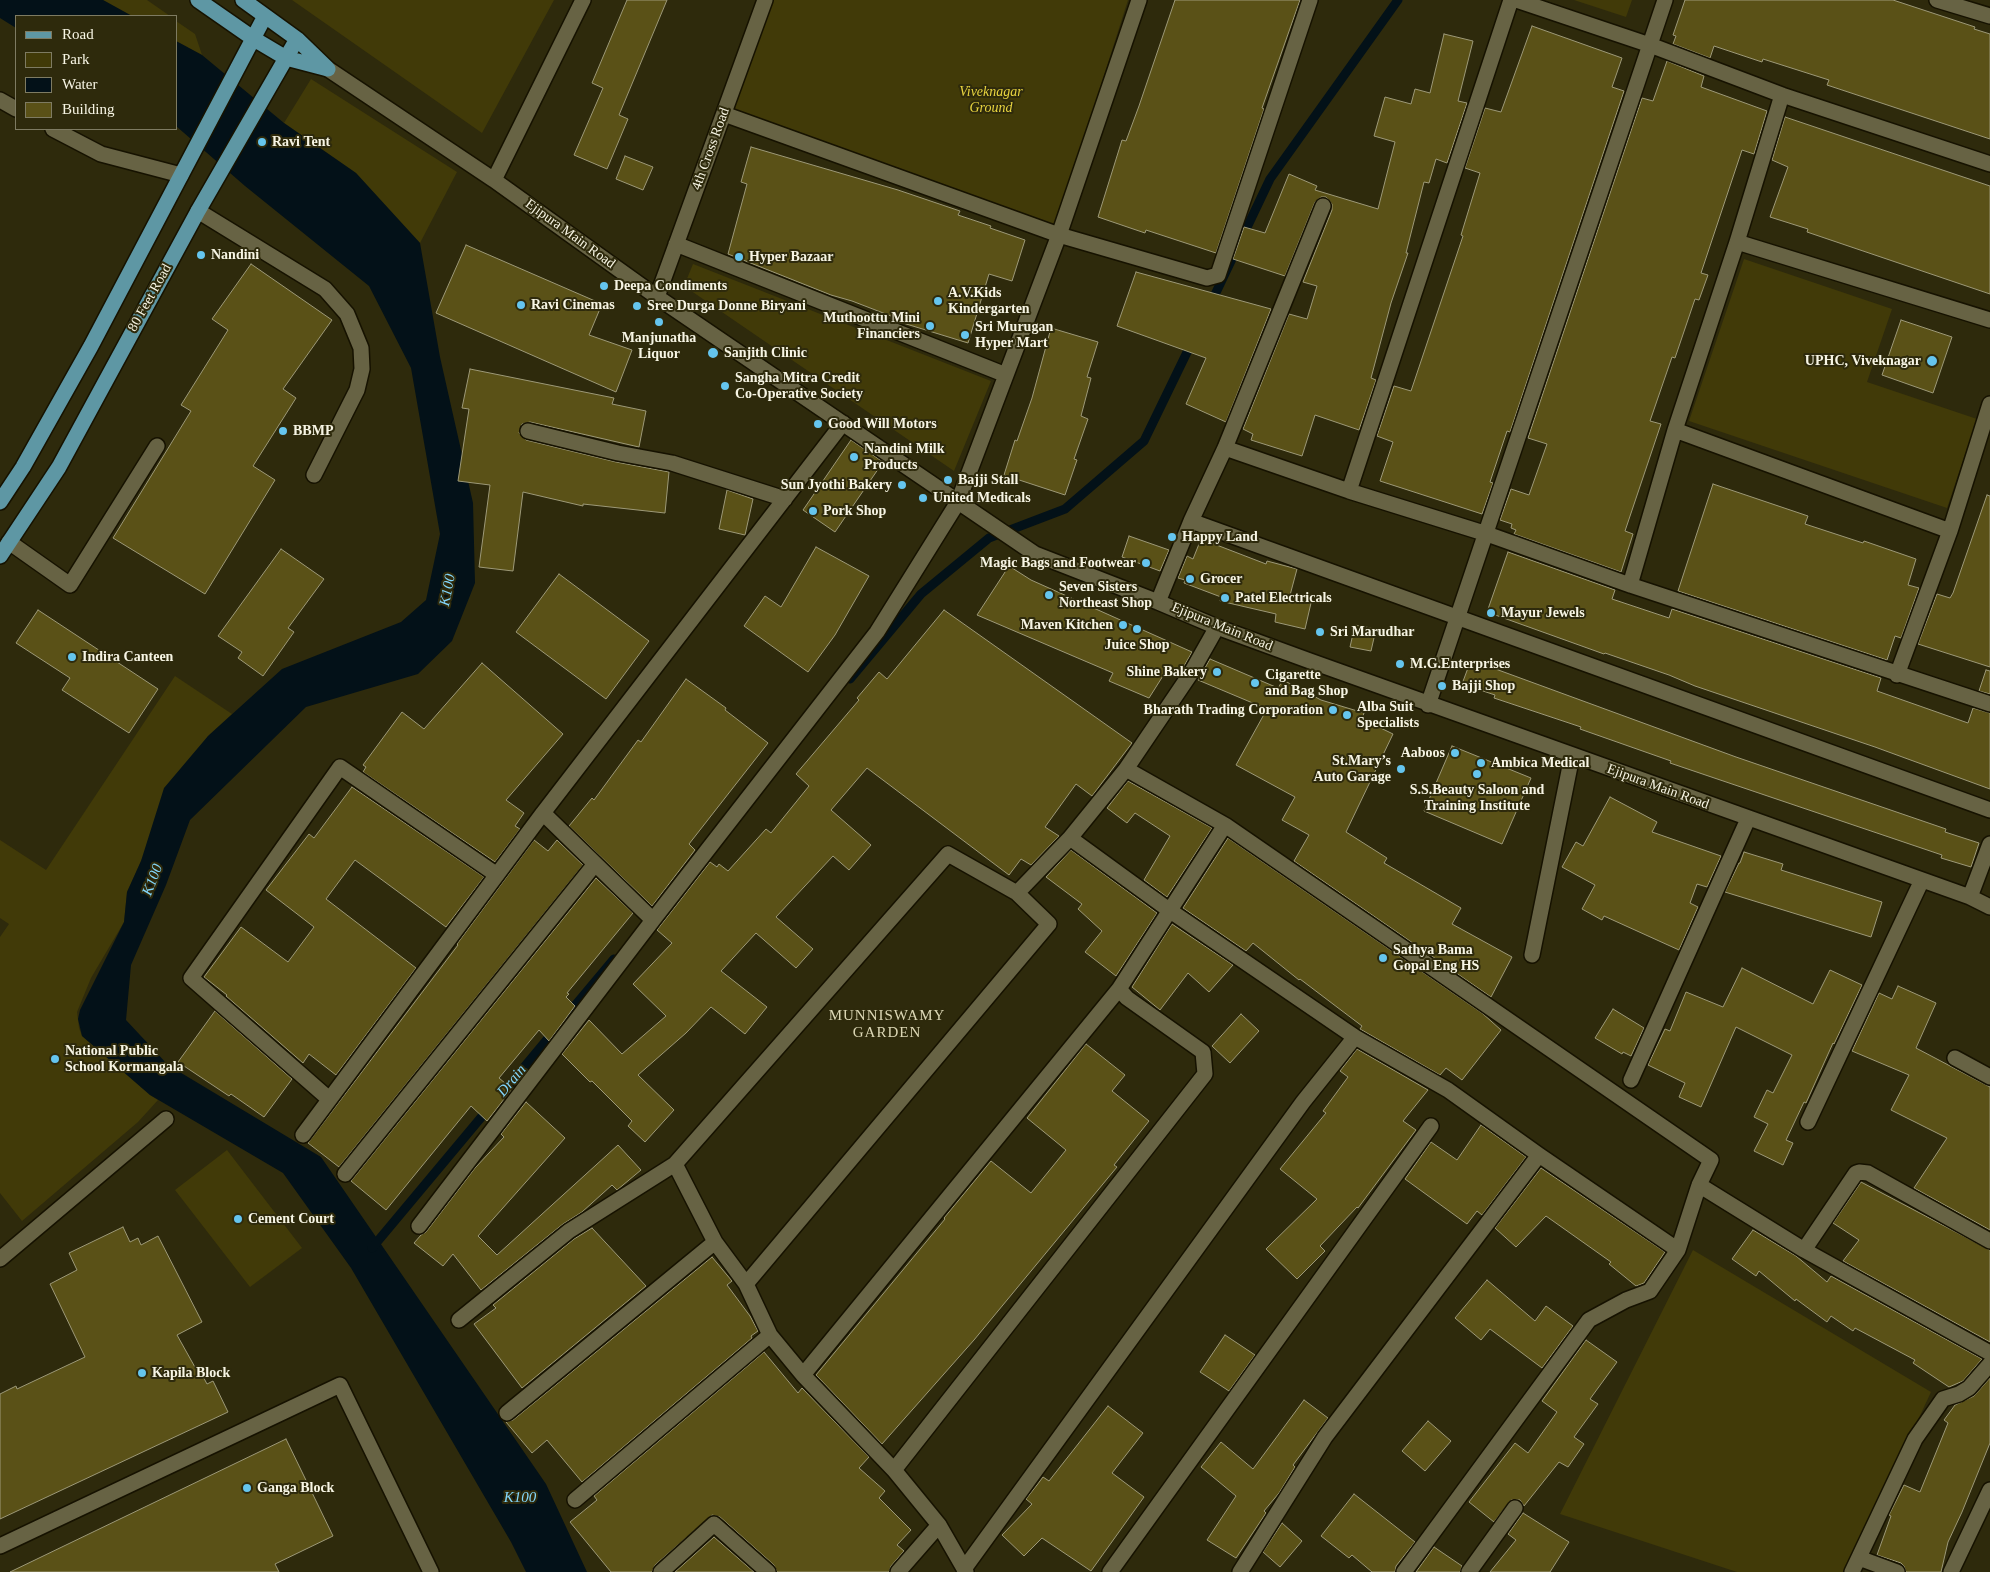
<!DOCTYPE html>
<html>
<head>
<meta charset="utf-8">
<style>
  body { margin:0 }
  #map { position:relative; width:1990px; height:1572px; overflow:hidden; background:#2e2a0c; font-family:"Times New Roman",serif }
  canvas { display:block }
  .legend { position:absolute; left:15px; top:15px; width:162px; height:115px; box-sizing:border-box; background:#2e2a0c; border:1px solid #7e7b62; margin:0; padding:6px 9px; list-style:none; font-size:15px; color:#f7f5e4 }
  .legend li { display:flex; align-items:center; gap:10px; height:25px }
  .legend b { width:25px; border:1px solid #7e7b62 }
</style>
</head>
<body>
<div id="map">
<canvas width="1990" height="1572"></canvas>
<ul class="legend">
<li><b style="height:6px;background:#5e97a4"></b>Road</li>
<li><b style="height:14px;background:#413a08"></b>Park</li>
<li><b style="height:14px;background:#031118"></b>Water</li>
<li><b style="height:14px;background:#5a5117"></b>Building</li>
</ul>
</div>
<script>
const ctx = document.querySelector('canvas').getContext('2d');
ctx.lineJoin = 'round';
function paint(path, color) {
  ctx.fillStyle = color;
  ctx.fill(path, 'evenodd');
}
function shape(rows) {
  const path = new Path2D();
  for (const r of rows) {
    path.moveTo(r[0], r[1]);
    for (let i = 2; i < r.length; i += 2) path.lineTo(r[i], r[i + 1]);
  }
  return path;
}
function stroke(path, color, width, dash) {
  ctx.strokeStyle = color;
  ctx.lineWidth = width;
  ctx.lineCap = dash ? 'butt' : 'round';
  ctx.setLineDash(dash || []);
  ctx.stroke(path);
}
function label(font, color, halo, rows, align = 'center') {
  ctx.font = font + ' "Times New Roman",serif';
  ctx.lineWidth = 4;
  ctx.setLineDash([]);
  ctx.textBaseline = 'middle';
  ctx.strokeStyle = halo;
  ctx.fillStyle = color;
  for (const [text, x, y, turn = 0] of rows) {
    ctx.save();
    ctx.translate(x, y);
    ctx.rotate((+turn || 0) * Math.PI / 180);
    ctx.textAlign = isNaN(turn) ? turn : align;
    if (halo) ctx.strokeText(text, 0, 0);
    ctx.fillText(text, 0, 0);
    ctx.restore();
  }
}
const green = shape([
  [103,0,147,0,170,16,132,16],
  [292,0,554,0,482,133],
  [768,0,1128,0,1056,226,724,114],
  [1574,0,1632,0,1626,17],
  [176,21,195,34,202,55,176,41],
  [311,79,457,172,420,243,356,173,284,123],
  [1744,259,1892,309,1867,382,1977,419,1947,508,1689,421],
  [693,264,991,381,954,471,684,286],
  [175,676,232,714,208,736,141,861,127,892,124,922,91,978,77,1012,79,1028,82,1036,150,1095,158,1100,138,1122,22,1221,0,1193,0,937,9,924,0,918,0,840,46,870],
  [227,1150,302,1248,250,1287,175,1190],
  [1693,1250,1931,1392,1847,1572,1737,1572,1560,1514]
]);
const water = shape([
  [0,0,103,0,132,16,16,16,16,28,0,18],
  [176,41,202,55,284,123,356,173,420,243,440,357,473,503,475,583,452,641,418,674,306,707,190,820,166,885,131,965,126,1020,168,1065,321,1157,546,1484,587,1572,526,1572,511,1542,351,1268,283,1173,150,1095,82,1036,78,1019,80,1010,124,922,127,892,141,861,164,788,208,736,282,669,401,622,426,600,440,534,411,368,369,286,245,186,176,126]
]);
const stream = shape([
  [1211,303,1270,179,1398,0],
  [850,679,921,594,989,538,1065,509,1144,441,1192,342],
  [568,1014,614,959],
  [501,1095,555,1030],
  [372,1248,489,1108]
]);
const building = shape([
  [627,0,667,0,619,115,628,119,607,169,574,155,603,88,592,83,627,0],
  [1175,0,1300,0,1262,108,1264,109,1216,253,1146,230,1145,233,1098,217,1122,140,1126,141,1139,106,1175,0],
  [1685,0,1893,0,1975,27,1974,29,1990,34,1990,139,1827,85,1829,80,1763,59,1762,62,1714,46,1710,58,1673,44,1676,36,1673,35,1685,0],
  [1532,26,1622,58,1612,87,1624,91,1510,432,1507,431,1490,482,1493,483,1482,514,1380,481,1393,442,1377,436,1394,386,1411,391,1463,236,1461,235,1480,173,1465,168,1485,108,1501,112,1532,26],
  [1444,34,1473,41,1458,101,1467,103,1447,163,1436,159,1429,183,1424,182,1406,253,1408,253,1391,303,1371,378,1376,380,1359,430,1315,415,1302,456,1251,440,1253,434,1243,429,1289,314,1307,319,1317,286,1303,282,1332,210,1332,204,1326,197,1321,197,1315,202,1285,276,1233,259,1244,227,1265,233,1289,174,1317,186,1315,190,1378,209,1395,142,1374,136,1385,97,1411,104,1415,89,1430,93,1444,34],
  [1667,61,1704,76,1701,87,1767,111,1754,154,1742,150,1701,273,1708,275,1699,300,1695,299,1675,358,1672,357,1650,421,1661,424,1625,531,1633,534,1621,572,1514,534,1516,530,1511,528,1512,524,1500,520,1511,489,1529,495,1547,444,1528,438,1642,98,1653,101,1667,61],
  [1785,117,1990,186,1990,294,1807,232,1808,229,1770,217,1788,167,1772,160,1785,117],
  [751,147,898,190,960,211,958,215,991,226,990,228,1025,240,1012,281,989,274,968,343,903,323,904,321,852,301,831,295,728,254,747,184,741,182,751,147],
  [625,156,653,167,643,190,616,179,625,156],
  [466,245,602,304,589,335,632,350,616,392,436,313,466,245],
  [251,264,332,320,283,389,296,398,253,466,275,480,205,594,113,538,191,411,181,405,228,330,212,319,251,264],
  [1136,272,1271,309,1226,422,1186,404,1206,358,1117,326,1136,272],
  [1901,320,1952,337,1933,393,1882,375,1901,320],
  [1051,328,1098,342,1087,377,1091,378,1081,416,1088,419,1074,459,1077,460,1065,495,1004,475,1015,440,1017,441,1032,398,1051,328],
  [470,369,614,398,612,404,646,411,639,447,530,422,522,424,519,433,526,440,616,462,669,472,665,513,583,504,583,506,523,492,513,571,479,567,490,485,458,481,469,409,462,408,470,369],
  [851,440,883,462,835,532,803,510,851,440],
  [1713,484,1808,516,1805,524,1863,543,1864,541,1916,559,1908,585,1919,588,1901,638,1895,636,1887,660,1678,591,1713,484],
  [727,490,753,499,745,535,719,529,727,490],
  [1987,495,1990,496,1990,667,1918,644,1937,594,1950,598,1953,593,1987,495],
  [1129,536,1169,550,1160,571,1122,557,1129,536],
  [1201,539,1266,564,1267,561,1297,569,1289,599,1311,603,1305,629,1275,622,1276,614,1220,601,1221,597,1184,583,1185,580,1178,578,1187,556,1193,559,1201,539],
  [816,547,869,576,835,635,808,672,744,626,765,596,781,607,816,547],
  [281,549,324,579,288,628,294,632,263,676,238,658,242,652,218,636,281,549],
  [1508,552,1615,590,1612,599,1669,618,1672,609,1881,678,1877,691,1968,723,1973,708,1990,713,1990,789,1875,747,1695,686,1669,675,1605,653,1604,654,1487,612,1508,552],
  [1009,566,1031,580,1192,652,1180,673,1168,668,1149,698,1109,681,1113,673,977,615,1009,566],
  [559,574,649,641,606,699,516,632,559,574],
  [38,610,158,689,129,733,62,690,70,678,16,643,38,610],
  [944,610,1132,743,1092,796,1076,784,1045,827,1059,836,1031,865,1021,859,1009,875,867,768,831,810,871,845,849,870,833,856,776,917,813,949,796,968,756,933,721,971,767,1007,745,1034,711,1007,686,1033,638,1075,674,1110,645,1142,628,1126,632,1121,592,1081,590,1082,562,1054,589,1020,622,1054,666,1016,633,984,672,943,657,930,710,862,717,867,719,864,728,871,766,829,771,833,809,786,796,774,859,700,857,698,879,672,887,679,944,610],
  [1355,625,1376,629,1371,651,1350,647,1355,625],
  [1210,659,1278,688,1283,680,1321,700,1364,713,1362,719,1393,734,1346,832,1387,858,1384,863,1461,908,1452,924,1512,957,1491,997,1294,861,1309,835,1282,820,1295,797,1236,765,1267,709,1198,680,1210,659],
  [1471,660,1736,757,1946,829,1945,832,1979,843,1971,867,1941,858,1942,855,1670,763,1671,761,1580,729,1581,727,1494,698,1495,695,1462,684,1471,660],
  [482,663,563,734,506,800,524,813,515,826,520,829,495,862,363,772,366,767,363,765,402,712,424,729,482,663],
  [1986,670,1990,671,1990,694,1979,691,1986,670],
  [686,679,726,708,725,710,768,743,689,844,695,850,652,906,569,826,592,798,594,800,638,740,641,742,686,679],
  [1452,746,1531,778,1502,844,1424,811,1452,746],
  [1128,781,1212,828,1167,897,1144,880,1170,836,1135,813,1127,823,1107,808,1128,781],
  [352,787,484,877,446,927,355,860,326,899,416,968,336,1075,309,1054,303,1063,226,996,227,995,204,977,241,927,288,962,314,927,266,890,309,834,314,838,352,787],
  [1610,797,1657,822,1652,832,1721,856,1707,887,1697,884,1690,903,1698,907,1679,950,1604,916,1602,920,1582,909,1595,885,1562,867,1576,842,1583,846,1610,797],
  [1228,838,1482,1013,1501,1030,1462,1080,1446,1068,1440,1075,1360,1029,1362,1026,1300,979,1299,980,1253,943,1246,951,1183,908,1228,838],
  [534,840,548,851,557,840,583,865,339,1167,308,1143,458,945,457,944,534,840],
  [1071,850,1157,913,1116,976,1085,952,1102,931,1078,909,1082,904,1046,877,1071,850],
  [1744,852,1783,864,1781,870,1882,902,1871,937,1725,892,1739,863,1740,863,1744,852],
  [596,878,633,913,567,993,569,994,566,997,575,1006,549,1041,539,1030,499,1078,512,1089,487,1121,471,1106,386,1210,351,1181,596,878],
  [1172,924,1233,965,1209,992,1188,973,1160,1010,1132,987,1172,924],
  [1742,968,1813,1004,1830,970,1862,985,1834,1044,1833,1043,1806,1103,1804,1102,1786,1140,1793,1143,1783,1165,1754,1151,1768,1124,1754,1117,1767,1090,1773,1093,1792,1055,1736,1027,1701,1107,1679,1097,1685,1083,1648,1065,1665,1029,1670,1031,1686,992,1723,1007,1742,968],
  [1898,986,1936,1003,1916,1048,1990,1087,1990,1230,1914,1188,1947,1138,1891,1110,1909,1075,1852,1051,1879,993,1892,999,1898,986],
  [1613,1009,1644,1028,1631,1056,1623,1052,1622,1054,1595,1038,1613,1009],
  [215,1011,292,1079,264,1117,231,1094,229,1096,178,1062,215,1011],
  [1241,1014,1259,1031,1230,1063,1212,1046,1241,1014],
  [1086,1044,1125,1075,1112,1091,1149,1121,1114,1165,1117,1167,974,1340,882,1444,816,1375,945,1219,944,1218,991,1161,1031,1193,1066,1150,1027,1118,1086,1044],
  [1357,1049,1428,1090,1403,1121,1416,1130,1358,1208,1357,1207,1320,1246,1325,1251,1297,1279,1266,1249,1317,1199,1280,1169,1326,1113,1323,1111,1348,1077,1340,1071,1357,1049],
  [526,1102,565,1138,478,1236,497,1255,618,1145,641,1170,617,1190,612,1185,582,1212,563,1224,481,1290,453,1254,443,1266,414,1243,421,1235,426,1232,475,1168,504,1137,501,1134,526,1102],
  [1481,1125,1526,1157,1482,1215,1477,1211,1467,1224,1405,1179,1431,1142,1457,1160,1481,1125],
  [1541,1168,1665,1252,1644,1283,1636,1286,1609,1264,1611,1262,1546,1216,1516,1247,1495,1228,1541,1168],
  [1861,1182,1990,1250,1990,1342,1843,1261,1859,1240,1833,1223,1861,1182],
  [123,1227,130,1242,138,1238,141,1245,158,1236,202,1322,177,1335,196,1369,199,1369,207,1384,213,1381,228,1412,0,1519,0,1394,16,1386,17,1389,85,1357,50,1284,77,1270,69,1253,123,1227],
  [592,1228,646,1286,522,1388,474,1324,496,1308,493,1305,574,1239,592,1228],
  [1753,1230,1796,1256,1827,1282,1831,1276,1982,1359,1963,1381,1949,1387,1913,1363,1915,1360,1855,1328,1853,1331,1831,1316,1827,1322,1796,1299,1795,1301,1759,1271,1756,1276,1732,1259,1753,1230],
  [712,1257,732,1281,727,1285,750,1316,758,1331,751,1336,752,1338,582,1482,547,1440,532,1453,506,1422,513,1420,712,1257],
  [1487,1280,1535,1321,1546,1306,1573,1326,1542,1368,1490,1329,1481,1340,1455,1318,1487,1280],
  [1225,1335,1255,1355,1229,1391,1200,1372,1225,1335],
  [1586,1340,1617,1362,1590,1399,1598,1404,1574,1437,1584,1444,1568,1467,1559,1462,1524,1506,1520,1500,1511,1500,1494,1522,1469,1502,1515,1443,1528,1453,1557,1412,1542,1401,1586,1340],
  [764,1352,798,1393,802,1388,869,1457,859,1468,885,1491,879,1498,911,1530,897,1545,904,1551,891,1566,889,1572,777,1572,774,1565,720,1517,712,1515,655,1565,652,1572,611,1572,570,1522,597,1500,594,1496,764,1352],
  [1990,1378,1990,1443,1962,1512,1948,1542,1941,1572,1906,1572,1904,1566,1901,1563,1877,1555,1891,1516,1889,1515,1904,1485,1920,1492,1948,1423,1944,1420,1955,1405,1974,1396,1990,1378],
  [1304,1400,1328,1418,1293,1465,1295,1467,1279,1493,1264,1511,1266,1513,1236,1558,1207,1540,1236,1496,1201,1467,1221,1442,1253,1469,1304,1400],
  [1108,1406,1143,1433,1112,1473,1144,1497,1091,1571,1042,1538,1024,1556,1002,1535,1032,1504,1026,1499,1037,1485,1043,1477,1049,1481,1108,1406],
  [1428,1421,1451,1441,1425,1471,1402,1451,1428,1421],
  [286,1439,333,1536,275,1564,279,1572,10,1572,286,1439],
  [1354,1494,1415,1542,1396,1566,1395,1572,1372,1572,1352,1555,1349,1558,1321,1536,1354,1494],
  [1523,1513,1569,1542,1550,1572,1490,1572,1516,1540,1508,1534,1523,1513],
  [1282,1523,1302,1541,1280,1567,1263,1552,1282,1523],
  [714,1537,754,1572,675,1572,714,1537],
  [1434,1547,1462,1566,1460,1572,1416,1572,1434,1547]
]);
const minor = shape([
  [1516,0,1650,45,1782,95,1990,164],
  [1937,0,1990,16],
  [328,69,494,180,657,297,1035,554,1158,602,1217,627,1310,661,1970,897,1990,907],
  [0,100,16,109],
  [724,114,1059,235,1207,278,1218,275,1310,0],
  [53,129,101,154,181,175],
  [494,180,583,0],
  [198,211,325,289,347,314,361,348,362,369,357,390,314,475],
  [1737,242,1990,320],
  [676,244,1006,375],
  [657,297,765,0],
  [1675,430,1950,531],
  [528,431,618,453,672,463,785,499],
  [1225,448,1349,491,1487,534,1630,585,1990,704],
  [1349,491,1511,0],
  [1191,521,1990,810],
  [9,542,70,585,157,446],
  [1630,585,1675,430,1737,242,1782,95],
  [1158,602,1191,521,1225,448,1323,206],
  [1897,675,1950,531,1990,404],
  [1428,705,1665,0],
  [1126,769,1225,825,1711,1160,1699,1185,1678,1250,1650,1291,1626,1300,1589,1320,1404,1572],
  [1070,838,1169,910,1355,1037,1448,1090,1539,1155,1678,1250],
  [1970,897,1990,844],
  [653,920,543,813,843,423],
  [1532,955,1572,756],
  [1955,1058,1990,1077],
  [1631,1080,1748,819],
  [329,1099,191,978,340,767,497,875],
  [1808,1122,1922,880],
  [303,1135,543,813],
  [675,1164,715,1242,746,1284,770,1335,803,1375,894,1470,939,1525,966,1572],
  [345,1174,595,864],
  [1699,1185,1804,1250,1856,1173,1859,1172,1868,1173,1990,1241],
  [419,1226,653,920,877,632,958,502,1059,235,1139,0],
  [1804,1250,1990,1353],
  [0,1259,166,1119],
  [746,1284,1049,924,1017,893],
  [459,1320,569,1231,675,1164,948,854,1017,893,1070,838,1126,769,1191,673,1217,627],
  [803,1375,1119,989,1225,825],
  [507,1413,715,1242],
  [894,1470,1205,1074,1203,1052,1127,998,1119,989],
  [575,1500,770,1335],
  [0,1546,340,1385,431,1572],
  [1859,1558,1897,1572],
  [964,1569,1303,1102,1355,1037],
  [661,1572,714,1524,768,1572],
  [898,1572,939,1525],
  [1110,1572,1431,1126],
  [1240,1572,1325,1437,1539,1155],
  [1469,1572,1515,1508],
  [1852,1572,1915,1439,1943,1399,1959,1394,1969,1388,1990,1364],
  [1951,1572,1990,1490]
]);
const major = shape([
  [198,0,254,39,286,58,328,69],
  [243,0,297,39,327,68],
  [0,502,23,467,91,346,265,16],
  [0,556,59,467,198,211,297,39]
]);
const markers = [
  [262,142,5,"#65c5ee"],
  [201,255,5,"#65c5ee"],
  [739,257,5,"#65c5ee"],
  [604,286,5,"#65c5ee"],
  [938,301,5,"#65c5ee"],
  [521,305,5,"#65c5ee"],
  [637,306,5,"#65c5ee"],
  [659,322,5,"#65c5ee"],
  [930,326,5,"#65c5ee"],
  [965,335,5,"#65c5ee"],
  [713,353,6,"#65c5ee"],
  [1932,361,6,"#65c5ee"],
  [725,386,5,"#65c5ee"],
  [818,424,5,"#65c5ee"],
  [283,431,5,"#65c5ee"],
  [854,457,5,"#65c5ee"],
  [948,480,5,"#65c5ee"],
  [902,485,5,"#65c5ee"],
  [923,498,5,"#65c5ee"],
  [813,511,5,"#65c5ee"],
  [1172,537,5,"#65c5ee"],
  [1146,563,5,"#65c5ee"],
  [1190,579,5,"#65c5ee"],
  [1049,595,5,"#65c5ee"],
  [1225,598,5,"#65c5ee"],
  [1491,613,5,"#65c5ee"],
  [1123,625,5,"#65c5ee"],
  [1137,629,5,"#65c5ee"],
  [1320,632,5,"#65c5ee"],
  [72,657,5,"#65c5ee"],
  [1400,664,5,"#65c5ee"],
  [1217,672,5,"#65c5ee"],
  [1255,683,5,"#65c5ee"],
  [1442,686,5,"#65c5ee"],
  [1333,710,5,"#65c5ee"],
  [1347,715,5,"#65c5ee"],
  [1455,753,5,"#65c5ee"],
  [1481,763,5,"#65c5ee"],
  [1401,769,5,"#65c5ee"],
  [1477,774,5,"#65c5ee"],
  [1383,958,5,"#65c5ee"],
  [55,1059,5,"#65c5ee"],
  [238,1219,5,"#65c5ee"],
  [142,1373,5,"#65c5ee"],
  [247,1488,5,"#65c5ee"]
];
const parkNames = [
  ["Viveknagar",991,92],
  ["Ground",991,108]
];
const poiNames = [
  ["Ravi Tent",272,142],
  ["Nandini",211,255],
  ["Hyper Bazaar",749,257],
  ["Deepa Condiments",614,286],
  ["A.V.Kids",948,293],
  ["Kindergarten",948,309],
  ["Ravi Cinemas",531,305],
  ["Sree Durga Donne Biryani",647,306],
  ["Muthoottu Mini",920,318,"right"],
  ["Financiers",920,334,"right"],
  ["Sri Murugan",975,327],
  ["Hyper Mart",975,343],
  ["Manjunatha",659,338,"center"],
  ["Liquor",659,354,"center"],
  ["Sanjith Clinic",724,353],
  ["UPHC, Viveknagar",1921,361,"right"],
  ["Sangha Mitra Credit",735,378],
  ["Co-Operative Society",735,394],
  ["Good Will Motors",828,424],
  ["BBMP",293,431],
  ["Nandini Milk",864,449],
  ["Products",864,465],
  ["Bajji Stall",958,480],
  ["Sun Jyothi Bakery",892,485,"right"],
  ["United Medicals",933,498],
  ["Pork Shop",823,511],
  ["Happy Land",1182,537],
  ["Magic Bags and Footwear",1136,563,"right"],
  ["Grocer",1200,579],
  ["Seven Sisters",1059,587],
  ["Northeast Shop",1059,603],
  ["Patel Electricals",1235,598],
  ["Mayur Jewels",1501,613],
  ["Maven Kitchen",1113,625,"right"],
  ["Sri Marudhar",1330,632],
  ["Juice Shop",1137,645,"center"],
  ["Indira Canteen",82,657],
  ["M.G.Enterprises",1410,664],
  ["Shine Bakery",1207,672,"right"],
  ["Cigarette",1265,675],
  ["and Bag Shop",1265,691],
  ["Bajji Shop",1452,686],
  ["Alba Suit",1357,707],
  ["Specialists",1357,723],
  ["Bharath Trading Corporation",1323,710,"right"],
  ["Aaboos",1445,753,"right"],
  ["St.Mary’s",1391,761,"right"],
  ["Auto Garage",1391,777,"right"],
  ["Ambica Medical",1491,763],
  ["S.S.Beauty Saloon and",1477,790,"center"],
  ["Training Institute",1477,806,"center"],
  ["Sathya Bama",1393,950],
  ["Gopal Eng HS",1393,966],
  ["National Public",65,1051],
  ["School Kormangala",65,1067],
  ["Cement Court",248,1219],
  ["Kapila Block",152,1373],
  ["Ganga Block",257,1488]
];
const streetNames = [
  ["4th Cross Road",711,149,-70],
  ["Ejipura Main Road",570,234,36],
  ["80 Feet Road",150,298,-61],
  ["Ejipura Main Road",1222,627,22],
  ["Ejipura Main Road",1658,787,20]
];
const waterNames = [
  ["K100",448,590,-79],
  ["K100",153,880,-69],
  ["Drain",512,1081,-50],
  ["K100",520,1498]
];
const neighbourhoodNames = [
  ["MUNNISWAMY",887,1016],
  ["GARDEN",887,1033]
];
paint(green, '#413a08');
paint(water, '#031118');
stroke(stream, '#031118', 9);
paint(building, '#5a5117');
stroke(building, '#9d9978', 1);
stroke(minor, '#161200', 18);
stroke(major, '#161200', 18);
stroke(minor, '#676344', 15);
stroke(major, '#5e97a4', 15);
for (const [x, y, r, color] of markers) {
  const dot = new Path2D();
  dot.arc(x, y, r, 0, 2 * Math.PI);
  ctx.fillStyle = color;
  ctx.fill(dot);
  stroke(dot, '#2e2a0c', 2);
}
label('italic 14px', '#e7d33f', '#2e2a0c', parkNames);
label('bold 14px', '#f7f5e4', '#2e2a0c', poiNames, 'left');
label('14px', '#f7f5e4', '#2e2a0c', streetNames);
label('italic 15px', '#83d6fb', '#2e2a0c', waterNames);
ctx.letterSpacing = '1px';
label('15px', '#dcd7b5', '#2e2a0c', neighbourhoodNames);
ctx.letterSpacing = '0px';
</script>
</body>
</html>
